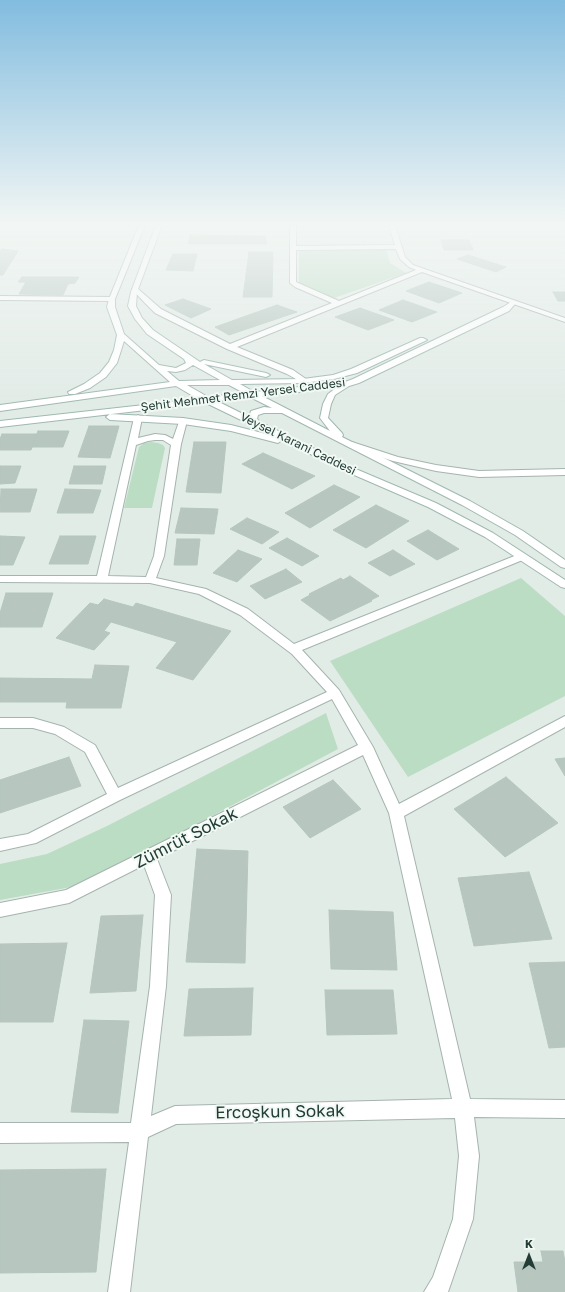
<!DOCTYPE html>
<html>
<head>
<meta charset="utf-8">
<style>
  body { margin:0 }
  #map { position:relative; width:565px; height:1292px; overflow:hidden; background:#e2ece7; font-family:"Golos Text",sans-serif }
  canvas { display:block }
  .north { position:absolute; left:509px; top:1236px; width:40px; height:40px; -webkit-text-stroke:3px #f2f9f5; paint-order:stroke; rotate:0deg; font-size:11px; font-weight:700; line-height:16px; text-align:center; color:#223d35 }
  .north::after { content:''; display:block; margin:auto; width:14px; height:18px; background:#223d35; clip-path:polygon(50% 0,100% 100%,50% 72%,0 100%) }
</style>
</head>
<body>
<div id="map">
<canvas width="565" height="1292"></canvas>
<div class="north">K</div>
</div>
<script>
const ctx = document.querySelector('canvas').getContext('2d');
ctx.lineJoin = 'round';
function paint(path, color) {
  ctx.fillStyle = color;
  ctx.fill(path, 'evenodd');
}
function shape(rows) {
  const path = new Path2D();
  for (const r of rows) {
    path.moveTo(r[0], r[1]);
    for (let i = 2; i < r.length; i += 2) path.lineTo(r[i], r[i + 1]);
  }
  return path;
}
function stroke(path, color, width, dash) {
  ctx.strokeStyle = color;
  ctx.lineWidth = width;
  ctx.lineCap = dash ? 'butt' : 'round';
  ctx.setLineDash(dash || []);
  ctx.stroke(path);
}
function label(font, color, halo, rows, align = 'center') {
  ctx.font = font + ' "Golos Text",sans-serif';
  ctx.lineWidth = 4;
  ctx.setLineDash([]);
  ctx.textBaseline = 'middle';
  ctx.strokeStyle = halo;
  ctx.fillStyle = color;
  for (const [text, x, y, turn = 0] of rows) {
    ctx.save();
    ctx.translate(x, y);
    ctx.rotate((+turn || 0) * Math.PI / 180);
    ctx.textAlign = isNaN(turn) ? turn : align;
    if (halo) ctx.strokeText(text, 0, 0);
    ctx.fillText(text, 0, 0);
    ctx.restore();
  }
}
const green = shape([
  [299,250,386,250,390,263,406,273,334,298,299,285],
  [151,442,158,443,163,445,165,448,152,508,124,508,139,447,144,443],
  [521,578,565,616,565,696,408,777,330,661],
  [326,713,338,749,133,858,77,886,0,900,0,864,47,854,107,826]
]);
const building = shape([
  [190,235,265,236,267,244,188,244,190,235],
  [441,240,469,240,473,250,444,250,441,240],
  [2,249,18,251,3,275,0,275,0,251,2,249],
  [249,252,273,252,272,297,243,297,249,252],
  [173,254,197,254,193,271,166,270,173,254],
  [468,255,506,267,496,272,457,259,468,255],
  [22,277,79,277,75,283,68,284,63,295,19,294,26,282,18,282,22,277],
  [429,282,462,293,439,303,406,291,429,282],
  [553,292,565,292,565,301,558,301,553,292],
  [183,299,211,309,191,318,165,305,183,299],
  [403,300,437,312,412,322,379,310,403,300],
  [277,305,297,312,229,335,215,327,277,305],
  [360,308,394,320,368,330,335,317,360,308],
  [89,426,119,426,110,458,78,457,89,426],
  [38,431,69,431,63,447,32,447,38,431],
  [2,434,37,434,31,450,0,450,0,439,2,434],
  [194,442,226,442,221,493,186,492,194,442],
  [263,453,315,476,292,489,242,464,263,453],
  [0,466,21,466,15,483,0,484,0,466],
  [74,466,106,466,102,484,69,484,74,466],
  [334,485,360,497,310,528,285,513,334,485],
  [1,489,37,489,30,512,0,512,1,489],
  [65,489,101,490,93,513,57,513,65,489],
  [376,505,409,521,366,548,333,530,376,505],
  [181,508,218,509,214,534,175,533,181,508],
  [247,518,279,532,262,544,230,529,247,518],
  [428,530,459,549,437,560,407,541,428,530],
  [0,536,25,537,13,565,0,565,0,536],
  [60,536,96,536,88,564,49,564,60,536],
  [287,538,319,556,302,566,269,548,287,538],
  [177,539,200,539,197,565,174,565,177,539],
  [238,550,262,559,237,582,213,573,238,550],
  [393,550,415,564,390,576,368,563,393,550],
  [286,569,302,582,265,599,250,586,286,569],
  [350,576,379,596,371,600,372,601,330,621,301,600,310,595,309,594,341,578,343,580,350,576],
  [6,593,53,593,42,627,0,627,0,613,6,593],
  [104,599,133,607,136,603,231,631,193,680,156,668,177,642,111,622,104,631,110,633,94,650,56,638,90,603,98,605,104,599],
  [95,665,129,666,121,708,66,708,67,702,0,702,0,678,92,679,95,665],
  [69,757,81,786,0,813,0,780,69,757],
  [565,758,565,776,555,759,565,758],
  [506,777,558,823,505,857,454,809,506,777],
  [333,780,361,809,310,838,283,807,333,780],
  [197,849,248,851,245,963,186,962,197,849],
  [529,872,552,939,474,946,458,878,529,872],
  [329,910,393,912,397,970,331,969,329,910],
  [143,915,136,991,90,993,101,916,143,915],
  [67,943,53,1022,0,1022,0,944,67,943],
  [565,962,565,1047,549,1048,529,963,565,962],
  [253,988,251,1035,184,1036,189,989,253,988],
  [325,990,393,990,397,1034,327,1035,325,990],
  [84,1020,129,1021,118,1113,71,1112,84,1020],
  [106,1169,96,1272,0,1273,0,1170,106,1169],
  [541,1251,563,1251,565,1262,565,1292,518,1292,514,1262,543,1262,541,1251]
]);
const minor = shape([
  [290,225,296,225,296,246,395,245,389,225,395,225,405,257,413,265,565,318,565,322,422,272,237,347,293,370,306,379,307,381,303,383,287,374,227,349,155,313,143,301,132,289,137,288,161,309,230,344,332,303,295,287,290,283,290,225],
  [396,249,400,259,409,267,416,270,339,301,296,282,296,250,396,249],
  [0,296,112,297,115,299,112,301,0,300,0,296],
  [138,415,142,418,138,438,155,434,165,435,173,439,180,419,183,418,187,421,181,444,164,556,156,578,206,589,248,609,294,644,517,555,525,555,526,557,525,559,302,650,339,690,373,747,399,804,565,716,565,727,404,816,470,1099,565,1100,565,1118,474,1117,479,1156,473,1219,448,1292,424,1292,433,1277,453,1219,459,1156,455,1118,176,1124,148,1137,130,1292,108,1292,129,1142,0,1143,0,1123,131,1123,150,986,155,895,144,865,69,903,0,917,0,903,66,890,358,745,332,699,120,800,36,843,0,851,0,839,28,834,107,794,85,752,55,734,33,728,0,728,0,718,33,718,64,727,95,745,118,788,327,692,292,654,240,615,199,594,150,583,0,582,0,576,97,576,134,418,138,415],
  [155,440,163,440,171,445,154,556,146,577,108,576,136,445,148,441,155,440],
  [363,755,389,813,452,1099,175,1106,151,1116,166,986,171,895,157,859,363,755],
  [352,442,398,457,436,465,479,471,565,469,565,475,479,477,436,471,393,461,349,447,347,445,352,442]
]);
const secondary = shape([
  [139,225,145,225,115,299,115,307,124,334,159,365,176,368,186,363,184,359,147,334,135,319,128,306,131,292,156,225,162,225,137,292,136,306,142,318,153,330,200,362,204,360,266,373,270,375,266,377,204,364,232,380,303,379,333,375,351,369,420,338,423,338,427,340,357,373,334,379,303,383,240,384,254,392,345,382,353,379,503,307,511,302,515,302,515,304,509,311,359,383,349,386,335,395,331,404,328,418,342,433,343,435,342,437,470,501,523,531,565,560,565,568,561,567,515,535,462,505,282,413,264,413,258,415,257,419,260,422,351,467,436,503,493,533,565,580,565,588,561,587,485,537,428,507,345,471,282,440,278,443,231,431,183,424,110,420,106,417,110,414,183,418,231,425,274,436,206,403,0,427,0,421,198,399,176,386,0,411,0,405,170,382,124,341,117,363,106,377,90,388,75,394,69,394,68,392,84,384,100,373,109,362,114,350,117,335,107,307,109,299,139,225],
  [193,365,220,380,179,381,167,371,176,372,185,370,193,365],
  [187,385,229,385,244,393,208,397,187,385],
  [336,388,328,394,323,404,320,418,330,431,262,396,336,388],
  [252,398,272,408,264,407,251,411,249,417,217,401,252,398]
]);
const farStreetnames = [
  ["Şehit Mehmet Remzi Yersel Caddesi",243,395,-7],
  ["Veysel Karani Caddesi",298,444,26]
];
const nearStreetnames = [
  ["Zümrüt Sokak",186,838,-27],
  ["Ercoşkun Sokak",280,1112,-1]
];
paint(green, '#bbddc3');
paint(building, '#b7c7c0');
stroke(building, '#b4c6be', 1);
stroke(minor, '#a5b4ae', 2);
stroke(secondary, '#a0b8af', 2);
paint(minor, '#fff');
paint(secondary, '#fff');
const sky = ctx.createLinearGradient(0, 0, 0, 406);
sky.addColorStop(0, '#82bcdf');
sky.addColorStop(0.55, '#f2f6f4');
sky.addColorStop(1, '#f2f6f400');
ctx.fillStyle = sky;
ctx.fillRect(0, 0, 565, 406);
label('12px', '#223d35', '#f2f9f5', farStreetnames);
label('17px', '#223d35', '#f2f9f5', nearStreetnames);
</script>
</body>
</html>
